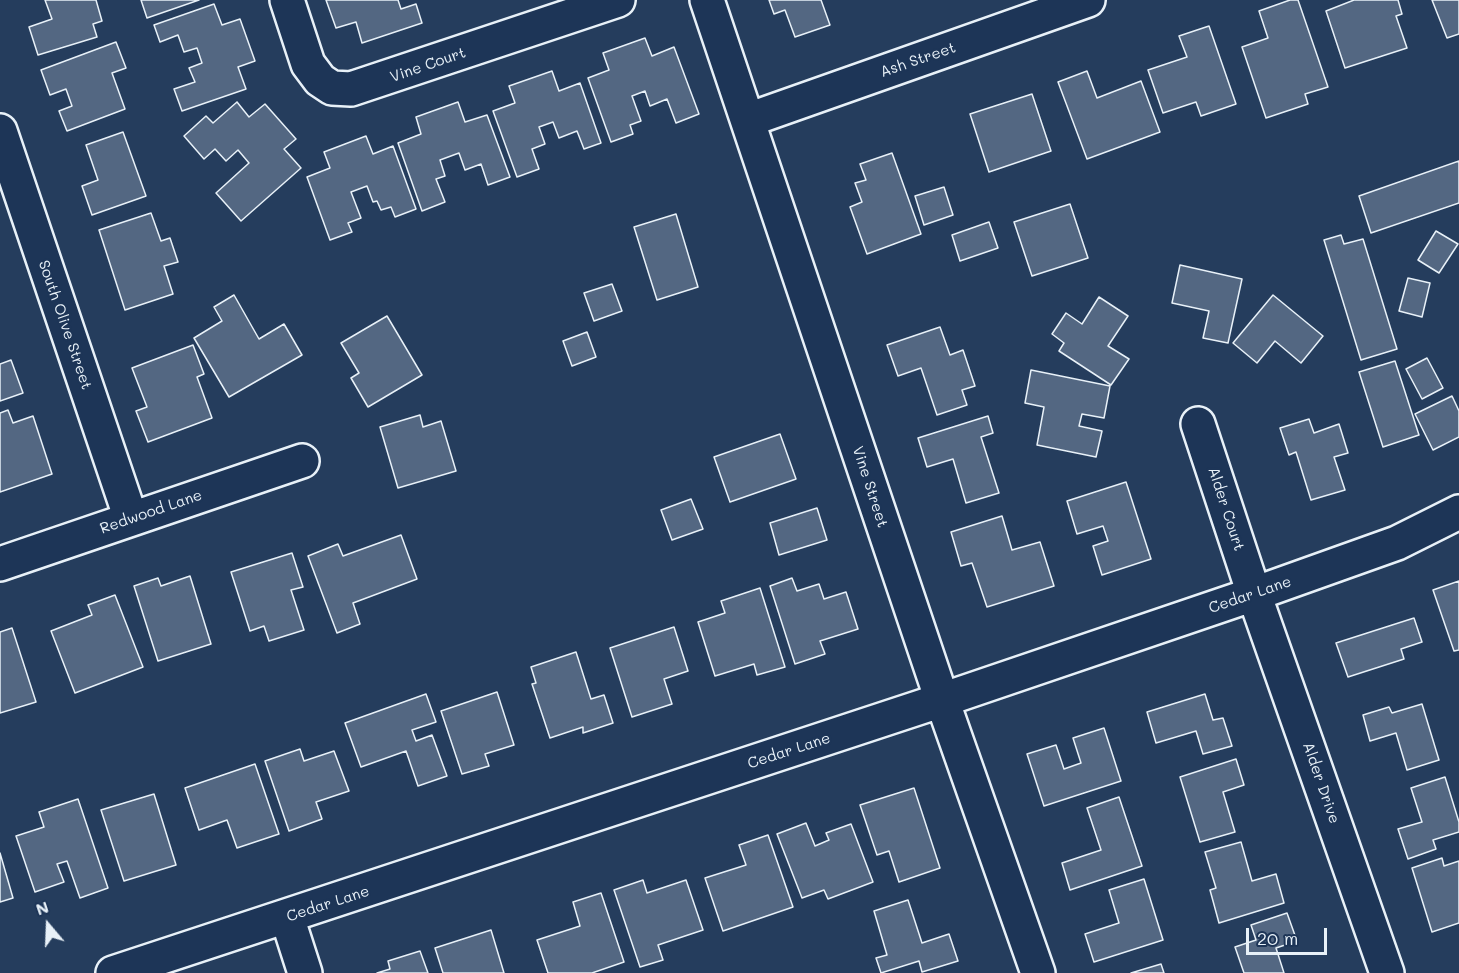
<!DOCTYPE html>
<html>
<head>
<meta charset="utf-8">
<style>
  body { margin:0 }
  #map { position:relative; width:1459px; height:973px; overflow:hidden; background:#253d5d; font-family:Mali,sans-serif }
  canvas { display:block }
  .north { position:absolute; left:18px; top:895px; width:60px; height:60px; -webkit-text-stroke:4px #1d3557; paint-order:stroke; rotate:341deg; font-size:16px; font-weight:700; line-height:24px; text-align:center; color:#e8f1f8 }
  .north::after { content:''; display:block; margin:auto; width:21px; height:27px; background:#e8f1f8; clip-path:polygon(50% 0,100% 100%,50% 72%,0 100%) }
  .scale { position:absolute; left:1246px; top:928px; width:81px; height:27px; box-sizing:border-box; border:3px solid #e8f1f8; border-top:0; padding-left:8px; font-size:18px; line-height:21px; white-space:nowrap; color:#e8f1f8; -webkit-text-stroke:4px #1d3557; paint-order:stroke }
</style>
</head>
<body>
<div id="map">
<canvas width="1459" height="973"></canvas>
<div class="north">N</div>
<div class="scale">20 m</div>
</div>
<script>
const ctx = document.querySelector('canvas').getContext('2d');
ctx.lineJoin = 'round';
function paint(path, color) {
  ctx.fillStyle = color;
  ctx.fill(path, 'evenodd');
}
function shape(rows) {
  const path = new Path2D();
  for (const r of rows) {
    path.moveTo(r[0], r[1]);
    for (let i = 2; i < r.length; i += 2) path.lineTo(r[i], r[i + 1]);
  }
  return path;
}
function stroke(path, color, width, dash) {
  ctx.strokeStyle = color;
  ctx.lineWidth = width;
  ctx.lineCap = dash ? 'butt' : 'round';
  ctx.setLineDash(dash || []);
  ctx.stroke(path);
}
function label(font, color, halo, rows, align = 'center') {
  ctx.font = font + ' Mali,sans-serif';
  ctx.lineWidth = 4.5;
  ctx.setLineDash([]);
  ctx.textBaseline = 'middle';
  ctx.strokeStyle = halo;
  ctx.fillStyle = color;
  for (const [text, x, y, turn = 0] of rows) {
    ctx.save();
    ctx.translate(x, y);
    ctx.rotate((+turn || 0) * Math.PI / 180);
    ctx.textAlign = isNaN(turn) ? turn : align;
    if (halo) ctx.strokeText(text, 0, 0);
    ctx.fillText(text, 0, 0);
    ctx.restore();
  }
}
const building = shape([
  [45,0,96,0,102,21,93,24,97,37,38,55,29,27,52,19,45,0],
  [141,0,199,0,147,18,141,0],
  [326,0,398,0,401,9,416,4,422,23,362,43,356,22,336,28,326,0],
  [769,0,821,0,830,25,795,37,785,10,774,14,769,0],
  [1290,0,1298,0,1328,87,1305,94,1308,104,1266,118,1242,47,1268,38,1259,11,1290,0],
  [1354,0,1398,0,1402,14,1396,16,1407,48,1345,68,1326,11,1354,0],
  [1432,0,1459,0,1459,34,1447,38,1432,0],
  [214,4,222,25,240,19,255,61,238,67,246,89,182,111,174,89,195,82,189,68,202,63,197,48,184,52,178,35,160,42,154,25,214,4],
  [1209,26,1236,104,1201,116,1196,102,1163,113,1148,70,1187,57,1179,36,1209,26],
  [645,38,652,56,674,47,699,114,676,123,667,99,650,106,645,91,632,96,641,121,630,125,633,134,611,142,588,78,609,70,603,53,645,38],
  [116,42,126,68,112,73,125,109,67,131,59,111,72,106,66,89,50,95,41,70,116,42],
  [552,71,559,91,580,83,601,143,584,149,577,131,559,138,553,122,539,127,545,144,532,149,539,169,517,177,493,111,515,103,509,86,552,71],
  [1087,71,1097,98,1141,81,1160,132,1087,159,1058,82,1087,71],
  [1032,94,1051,151,989,172,970,114,1032,94],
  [237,102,249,117,265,104,296,139,284,149,301,168,241,221,216,193,249,163,238,150,226,161,215,149,204,159,184,136,206,116,213,123,237,102],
  [458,102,465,122,487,115,510,177,488,185,481,164,465,170,459,153,440,160,445,176,436,179,445,202,422,211,398,143,421,134,416,117,458,102],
  [123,132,146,196,92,215,82,186,98,180,86,145,123,132],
  [366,136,373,154,393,146,416,209,395,217,391,207,381,210,377,201,373,202,367,186,351,192,361,218,348,223,352,232,330,240,307,177,330,168,324,152,366,136],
  [892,153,921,234,867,254,850,207,862,202,855,183,866,180,860,164,892,153],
  [1459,161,1459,203,1371,233,1359,196,1459,161],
  [944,187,953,215,924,225,915,196,944,187],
  [1070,204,1088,258,1032,276,1014,222,1070,204],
  [151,213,161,241,170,238,178,262,164,266,173,294,125,310,99,230,151,213],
  [676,214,698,287,657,300,634,227,676,214],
  [989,222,998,248,960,261,952,235,989,222],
  [1436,231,1458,244,1439,273,1418,260,1436,231],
  [1341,235,1344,244,1363,239,1397,349,1361,360,1324,240,1341,235],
  [1180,265,1242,279,1228,343,1203,338,1209,311,1172,303,1180,265],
  [1408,278,1430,283,1422,317,1399,311,1408,278],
  [612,284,622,311,594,321,584,293,612,284],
  [234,295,259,339,284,324,302,355,229,397,194,338,222,321,214,307,234,295],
  [1273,295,1323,336,1301,363,1275,341,1257,363,1233,343,1273,295],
  [1099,297,1128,316,1108,346,1129,359,1111,385,1059,351,1064,343,1052,334,1066,313,1082,324,1099,297],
  [387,316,422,375,368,407,351,378,359,373,341,343,387,316],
  [940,327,950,355,963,350,975,386,962,390,967,405,937,415,921,368,898,376,887,345,940,327],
  [587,332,596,357,572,366,563,341,587,332],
  [193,345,204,374,197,377,212,418,148,442,136,411,147,407,132,368,193,345],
  [1427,358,1443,388,1422,399,1406,369,1427,358],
  [11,360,23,393,0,401,0,364,11,360],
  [1395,361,1419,435,1383,447,1359,372,1395,361],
  [1031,370,1110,386,1104,418,1082,414,1079,426,1102,431,1096,457,1037,445,1044,407,1025,403,1031,370],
  [1452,396,1459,411,1459,437,1433,450,1415,414,1452,396],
  [8,410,13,423,33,416,52,474,0,492,0,413,8,410],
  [420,415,423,427,441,421,456,471,398,488,380,427,420,415],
  [988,416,993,433,981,437,999,493,966,503,953,459,927,467,918,438,988,416],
  [1309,419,1314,433,1339,424,1348,453,1334,457,1345,490,1311,500,1296,452,1289,455,1280,428,1309,419],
  [780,434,796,479,730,502,714,457,780,434],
  [1126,482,1151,559,1102,575,1093,546,1108,541,1103,526,1077,534,1067,501,1126,482],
  [691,499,703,529,672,540,661,510,691,499],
  [817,508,827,540,779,555,770,523,817,508],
  [1002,516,1012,550,1040,542,1054,586,987,607,972,563,961,566,951,532,1002,516],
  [401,535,417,579,353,603,360,624,337,633,308,556,338,544,343,556,401,535],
  [292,553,303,587,291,590,304,630,269,641,264,626,250,631,231,572,292,553],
  [190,576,211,644,158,661,134,586,158,578,161,586,190,576],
  [792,578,797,591,819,584,824,599,846,592,858,629,820,641,825,654,795,664,770,586,792,578],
  [1459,581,1459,650,1454,651,1433,590,1459,581],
  [760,588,785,667,757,675,754,664,715,676,698,622,725,613,721,601,760,588],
  [115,595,143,667,75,693,51,631,92,615,88,605,115,595],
  [1414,618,1422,642,1401,649,1404,659,1348,677,1336,643,1414,618],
  [674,627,688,671,664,679,672,704,632,717,610,648,674,627],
  [12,628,36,702,0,713,0,632,12,628],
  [576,652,591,699,604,695,613,723,583,733,583,727,550,738,532,684,536,683,531,667,576,652],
  [497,692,514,745,485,754,489,766,462,774,441,711,497,692],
  [426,694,436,722,412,730,416,741,432,735,447,776,418,786,406,751,361,767,345,723,426,694],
  [1205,694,1213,720,1223,718,1232,746,1203,754,1196,731,1156,743,1147,712,1205,694],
  [1422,704,1439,760,1407,770,1396,733,1370,741,1363,715,1389,707,1392,713,1422,704],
  [1104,728,1121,781,1044,806,1027,754,1056,745,1064,769,1081,763,1073,738,1104,728],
  [300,749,304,761,334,751,349,791,316,802,322,819,289,831,265,761,300,749],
  [1236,759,1244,785,1223,792,1235,832,1200,842,1180,777,1236,759],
  [255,764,279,834,237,848,227,820,199,830,185,788,255,764],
  [1445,777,1459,822,1459,832,1433,840,1436,849,1408,859,1398,829,1422,822,1411,788,1445,777],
  [914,788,940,868,899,882,889,851,877,855,860,805,914,788],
  [154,794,176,865,124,881,101,810,154,794],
  [1119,797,1142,866,1070,890,1062,863,1101,850,1087,808,1119,797],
  [78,799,108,888,80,898,67,861,57,864,64,882,35,892,16,836,44,827,39,812,78,799],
  [806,823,815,846,829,840,826,833,851,824,873,882,828,899,824,890,802,898,777,834,806,823],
  [768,835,793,907,723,931,705,878,746,865,739,845,768,835],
  [1241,842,1252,881,1276,874,1284,903,1219,923,1210,890,1216,888,1205,852,1241,842],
  [0,853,13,898,0,902,0,853],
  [1442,858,1444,866,1459,861,1459,923,1432,932,1412,868,1442,858],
  [1144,879,1163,940,1094,962,1085,934,1119,923,1109,890,1144,879],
  [643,880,647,893,686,880,703,930,658,945,663,960,640,967,614,890,643,880],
  [601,893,624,962,592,973,548,973,537,940,580,926,573,902,601,893],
  [908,900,922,943,949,934,958,961,922,972,919,961,881,973,876,958,887,955,874,911,908,900],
  [1287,913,1297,941,1276,948,1284,973,1244,973,1235,947,1256,940,1251,925,1287,913],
  [491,930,504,973,443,973,435,948,491,930],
  [420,951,428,973,377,973,390,969,388,961,420,951],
  [1161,964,1164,973,1131,973,1161,964]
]);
const minor = shape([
  [287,0,308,64,320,80,332,88,351,89,618,0],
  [707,0,942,700,1038,973],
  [748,120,1088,0],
  [0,131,131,519],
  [1198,424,1254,594,1387,973],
  [0,564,302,461],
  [287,917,305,973],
  [113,973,942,700,1254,594,1397,543,1459,512]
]);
const streetNames = [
  ["Ash Street",918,60,-19],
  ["Vine Court",428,65,-19],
  ["South Olive Street",65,325,71],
  ["Vine Street",870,487,72],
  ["Alder Court",1226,509,72],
  ["Redwood Lane",151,512,-19],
  ["Cedar Lane",1250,595,-19],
  ["Cedar Lane",789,751,-18],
  ["Alder Drive",1321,783,71],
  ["Cedar Lane",328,904,-18]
];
paint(building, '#536782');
stroke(building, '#e8f1f8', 1.5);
stroke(minor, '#e8f1f8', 38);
stroke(minor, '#1d3557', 33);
label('15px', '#e8f1f8', '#1d3557', streetNames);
</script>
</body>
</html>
